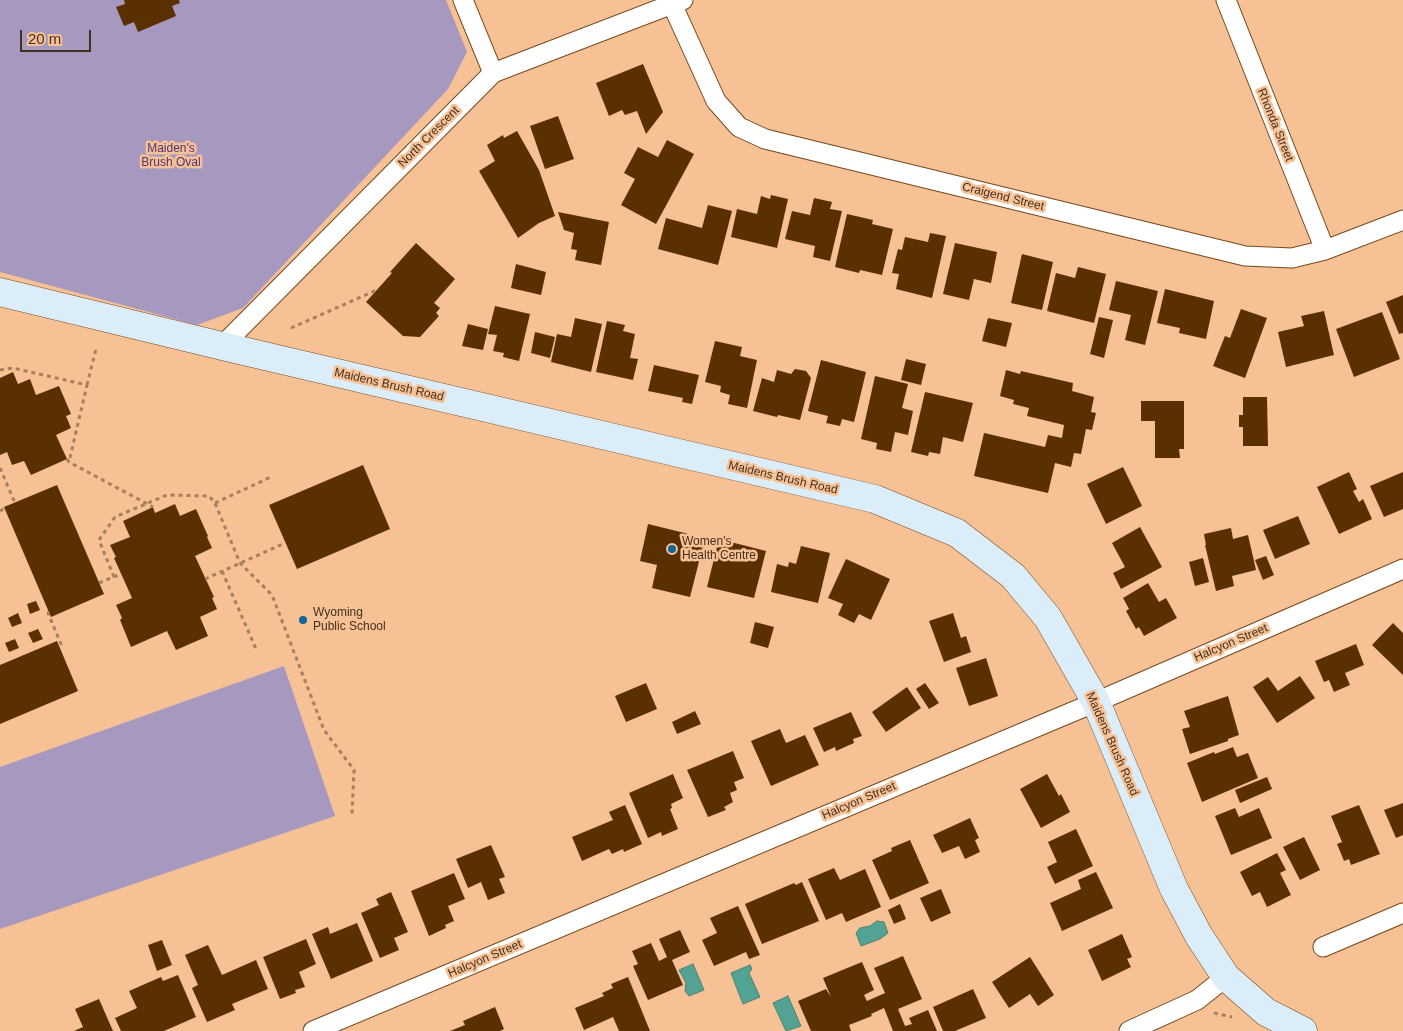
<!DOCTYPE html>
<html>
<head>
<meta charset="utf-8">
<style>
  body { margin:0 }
  #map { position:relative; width:1403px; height:1031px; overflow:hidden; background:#f6c195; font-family:Arial,sans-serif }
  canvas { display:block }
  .scale { position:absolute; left:20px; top:30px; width:71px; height:22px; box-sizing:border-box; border:2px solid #45301e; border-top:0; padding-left:6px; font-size:15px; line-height:18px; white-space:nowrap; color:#45301e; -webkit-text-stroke:4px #f6c195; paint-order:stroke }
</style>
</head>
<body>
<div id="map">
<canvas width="1403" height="1031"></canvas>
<div class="scale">20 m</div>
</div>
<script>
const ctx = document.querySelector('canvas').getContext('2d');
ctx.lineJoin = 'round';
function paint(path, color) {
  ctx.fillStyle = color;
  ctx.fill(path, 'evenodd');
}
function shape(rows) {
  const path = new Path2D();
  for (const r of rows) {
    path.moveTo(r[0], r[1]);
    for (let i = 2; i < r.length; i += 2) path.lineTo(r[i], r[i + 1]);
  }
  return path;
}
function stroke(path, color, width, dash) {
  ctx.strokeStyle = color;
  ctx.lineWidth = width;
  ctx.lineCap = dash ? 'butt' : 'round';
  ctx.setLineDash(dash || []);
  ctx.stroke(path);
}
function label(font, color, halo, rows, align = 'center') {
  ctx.font = font + ' Arial,sans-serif';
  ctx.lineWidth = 5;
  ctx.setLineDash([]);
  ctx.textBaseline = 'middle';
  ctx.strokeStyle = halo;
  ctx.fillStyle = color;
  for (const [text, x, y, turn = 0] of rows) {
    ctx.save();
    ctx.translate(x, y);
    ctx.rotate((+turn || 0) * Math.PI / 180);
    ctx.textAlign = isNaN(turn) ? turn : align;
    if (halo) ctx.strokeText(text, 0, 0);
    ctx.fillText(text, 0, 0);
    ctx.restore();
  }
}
const green = shape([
  [0,0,446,0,467,52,448,89,243,308,197,325,0,272],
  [284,666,335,816,0,929,0,767]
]);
const water = shape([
  [877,921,884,922,888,933,880,939,861,946,856,933,860,928,870,926,877,921],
  [693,964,704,990,689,996,685,991,686,983,679,970,693,964],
  [750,965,752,969,749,973,760,997,743,1004,731,973,750,965],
  [788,996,801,1026,786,1031,773,1003,788,996]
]);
const building = shape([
  [124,0,179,0,180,3,172,6,176,16,138,32,134,22,124,26,116,7,125,4],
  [643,64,663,112,646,134,637,111,625,115,622,110,609,116,596,83],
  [558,116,574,159,545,169,530,126],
  [517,131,539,170,555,216,539,223,518,238,479,171,495,161,487,145,503,135,504,138],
  [667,140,694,154,656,224,621,205,635,179,624,173,638,147,658,157],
  [771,195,788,199,777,248,731,237,737,209,757,214,761,196,770,199],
  [814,198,832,202,830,209,842,211,830,261,813,257,815,246,785,239,792,211,810,215],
  [708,205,732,211,718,265,658,249,666,218,702,228],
  [558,212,609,222,601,265,575,260,577,250,571,249,574,233,564,230],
  [847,214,873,220,872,224,893,229,882,275,860,270,859,273,835,267],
  [930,233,946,236,932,298,896,289,899,274,892,273,898,249,902,250,905,237,928,242],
  [416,243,455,279,434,303,440,308,436,313,439,316,420,337,403,336,366,302,392,273,390,272],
  [955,243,997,252,991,283,974,279,969,300,943,294],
  [1022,254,1053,262,1042,310,1011,303],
  [516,264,546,272,541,295,511,288],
  [1078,267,1106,274,1094,323,1047,311,1056,273,1075,278],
  [1116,281,1158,291,1145,345,1125,340,1131,315,1109,310],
  [1165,289,1214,301,1206,339,1179,333,1180,328,1157,323],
  [1403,295,1403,333,1399,334,1386,302],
  [495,306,530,314,519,361,503,357,504,353,493,351,497,335,488,334],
  [1241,309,1267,318,1245,378,1213,366,1225,336,1230,338],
  [1324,311,1334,355,1286,367,1278,332,1304,326,1301,316],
  [1382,312,1400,359,1354,377,1336,329],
  [1099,317,1113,320,1104,358,1090,354],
  [575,318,602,324,591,372,551,362,557,334,571,337],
  [988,318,1012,323,1006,347,982,341],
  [607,321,625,325,623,331,635,334,630,358,638,359,633,380,596,372],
  [468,324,488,329,483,350,462,346],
  [535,332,555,337,550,358,531,353],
  [715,341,742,347,740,356,757,360,747,408,728,404,730,395,720,392,721,386,705,382],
  [906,359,926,364,921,385,901,380],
  [821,360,866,372,854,422,842,419,840,426,826,423,828,416,808,411],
  [654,365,699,375,692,404,682,402,683,398,648,391],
  [795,369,806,371,811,378,800,420,778,415,777,417,753,411,762,378,774,382,777,370,791,374],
  [1006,370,1020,374,1021,371,1073,383,1072,391,1094,397,1091,412,1096,413,1092,430,1086,429,1081,454,1074,453,1071,467,1055,463,1048,493,974,476,984,433,1045,447,1048,435,1062,438,1064,425,1027,416,1029,408,1013,404,1014,400,1000,396],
  [13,372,18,384,30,379,36,395,59,386,71,414,66,416,71,428,56,435,67,459,31,475,24,461,12,465,7,452,0,455,0,378],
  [875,376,908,384,902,408,913,411,908,435,895,432,891,452,876,449,877,443,861,439],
  [925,392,973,403,963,442,943,437,940,454,929,452,928,456,911,452],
  [1243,397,1267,397,1268,446,1243,446,1243,427,1239,427,1239,415,1243,415],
  [1141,401,1184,401,1184,449,1179,449,1180,458,1155,458,1155,421,1141,421],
  [363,465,390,529,297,569,269,505],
  [1123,467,1142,506,1106,524,1087,484],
  [1349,472,1357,489,1353,491,1359,502,1363,499,1372,519,1339,534,1317,487],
  [1403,472,1403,509,1384,517,1370,486],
  [57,485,104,594,51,617,4,507],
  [175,504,180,516,196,509,208,536,207,537,212,548,195,556,214,597,212,598,217,609,200,617,208,636,176,650,167,631,131,647,120,620,122,618,116,605,132,598,114,558,116,557,110,545,130,537,123,521,153,507,155,513],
  [1298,516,1310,544,1275,559,1263,530],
  [648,524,705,538,690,597,652,588,657,565,640,561],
  [1140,527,1162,567,1121,589,1113,573,1125,567,1112,543],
  [1231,528,1233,539,1248,535,1256,570,1232,576,1234,586,1216,591,1205,545,1206,545,1204,534],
  [719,539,766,551,754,598,707,587],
  [801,546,830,553,818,603,771,592,777,564,788,567,789,562,796,564],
  [1266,556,1274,575,1263,580,1255,560],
  [1203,558,1209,582,1195,586,1189,562],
  [846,559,890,579,871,620,859,614,854,623,838,615,843,604,828,598],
  [1148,583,1159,602,1166,598,1177,618,1144,636,1139,627,1136,629,1126,611,1129,609,1123,598],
  [36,601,40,610,30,614,27,604],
  [18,613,22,623,12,627,8,618],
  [953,613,961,638,966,636,971,652,944,662,929,621],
  [755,622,774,627,768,648,750,643],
  [1393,623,1403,633,1403,675,1372,645],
  [38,629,43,639,33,643,28,633],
  [15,639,19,648,9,652,5,643],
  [57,641,78,691,0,724,0,665],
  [1356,644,1364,665,1345,673,1350,685,1334,692,1329,680,1324,682,1315,661],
  [986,658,998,696,969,706,956,668],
  [1300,676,1315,698,1277,723,1253,687,1268,677,1278,691],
  [646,683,657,709,626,722,615,696],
  [925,683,939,703,929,709,916,689],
  [907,687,921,708,886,732,872,712],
  [1228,696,1239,735,1228,739,1228,741,1190,754,1182,729,1190,727,1184,711],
  [695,711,701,724,677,734,672,722],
  [851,712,862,736,853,739,854,743,836,751,835,747,824,752,813,728],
  [780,729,786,743,805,735,819,765,771,786,751,741],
  [1233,747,1237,757,1248,753,1258,778,1202,802,1187,763,1214,752,1215,754],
  [733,751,744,778,734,782,737,790,730,793,733,802,724,807,726,810,708,817,687,770],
  [673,774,683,798,671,804,672,808,670,809,678,829,662,836,661,832,648,838,629,793],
  [1047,774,1059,796,1061,794,1070,812,1041,828,1020,789],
  [1267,777,1272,789,1240,803,1235,790],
  [1403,803,1403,835,1396,838,1384,810],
  [625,805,642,844,624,852,623,849,612,854,609,849,582,861,572,837,613,820,609,812],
  [1359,805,1380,854,1351,865,1349,859,1344,861,1337,844,1342,842,1331,816],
  [1235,808,1239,817,1259,808,1272,838,1231,855,1215,816],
  [970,818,979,838,975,840,980,852,965,859,959,846,942,853,933,835],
  [1076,829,1093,866,1055,884,1047,867,1057,862,1048,842],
  [1304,837,1320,870,1300,880,1283,847],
  [910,840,929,883,890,900,872,860,892,851,891,848],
  [491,845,505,877,499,879,505,893,488,900,481,882,468,888,456,859],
  [1277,853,1286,870,1280,873,1291,895,1267,907,1260,892,1252,896,1240,872],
  [834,868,840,880,865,869,881,907,846,922,842,913,826,920,808,879],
  [1096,872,1113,908,1062,931,1050,903,1081,889,1078,880],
  [454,873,465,899,448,906,454,921,445,925,446,928,429,936,411,891],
  [802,882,819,921,762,944,745,904,794,883,796,885],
  [941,889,951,913,931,922,920,898],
  [391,892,408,932,394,938,399,950,380,958,361,913,379,905,376,899],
  [900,904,906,919,894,924,888,910],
  [738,906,760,955,749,959,746,952,714,966,702,940,717,933,710,918],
  [357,923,373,961,331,979,312,934,328,927,330,934],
  [680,930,690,952,672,960,683,985,648,1000,633,966,638,964,632,951,651,943,659,961,667,957,659,939],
  [1122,934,1132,957,1127,959,1131,967,1102,981,1088,950],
  [306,939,316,964,299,972,305,987,295,990,296,993,280,999,263,957],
  [162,940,172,965,157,971,148,945],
  [208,945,222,975,256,960,268,989,232,1004,235,1010,207,1022,192,988,198,985,185,955],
  [903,956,922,999,898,1009,905,1026,912,1024,909,1018,928,1010,937,1031,893,1031,884,1008,871,1014,872,1016,849,1025,851,1031,811,1031,798,1001,826,989,831,997,823,978,862,962,874,990,864,995,867,1001,885,993,874,968],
  [1030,957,1054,995,1038,1006,1030,994,1009,1008,992,982],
  [178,975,196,1017,164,1031,121,1031,115,1018,137,1008,129,991,161,977,163,981],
  [628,977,650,1031,619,1031,613,1017,584,1030,575,1008,604,996,602,993,613,988,611,984],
  [973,989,986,1018,955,1031,943,1031,933,1007],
  [99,999,113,1031,74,1031,83,1027,75,1009],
  [495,1007,504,1029,500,1031,450,1031,465,1025,463,1021]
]);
const path = shape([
  [291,328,379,289],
  [0,370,13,368,87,385,69,462],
  [87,385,96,349],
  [67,459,69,462,153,507],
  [0,468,15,503],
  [215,503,271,477],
  [0,511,5,508],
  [222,571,256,649],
  [114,577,99,540,115,517,167,495,209,496,215,503,240,563,272,595,324,730,354,770,352,815],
  [205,579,285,543],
  [99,583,121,574],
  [49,612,48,613,61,644,59,645],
  [1214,1013,1232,1017]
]);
const street = shape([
  [463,0,493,73],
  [1226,0,1325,250],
  [672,4,716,101,739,127,765,139,1245,256,1292,258,1325,250,1403,220],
  [222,346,493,73,683,0],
  [1323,947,1403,913],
  [313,1031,1096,702,1403,569],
  [1129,1031,1197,1000,1226,977]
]);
const secondary = shape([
  [0,292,222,346,875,499,957,533,1013,576,1048,618,1096,702,1174,889,1199,936,1226,977,1266,1012,1303,1031]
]);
const markers = [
  [672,549,5,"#126597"],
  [303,620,5,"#126597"]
];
const streetNames = [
  ["Rhonda Street",1275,125,68],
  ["North Crescent",429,137,-45],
  ["Craigend Street",1003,197,14],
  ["Maidens Brush Road",389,385,13],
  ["Maidens Brush Road",783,478,13],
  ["Halcyon Street",1231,643,-23],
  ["Maidens Brush Road",1112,744,66],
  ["Halcyon Street",859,801,-23],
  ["Halcyon Street",485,959,-23]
];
const parkNames = [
  ["Maiden's",171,149],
  ["Brush Oval",171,163]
];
const poiNames = [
  ["Women's",682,542],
  ["Health Centre",682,556],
  ["Wyoming",313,613],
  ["Public School",313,627]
];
paint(green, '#a698bf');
paint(water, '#53a395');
stroke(water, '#4f8071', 1);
paint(building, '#5b3000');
stroke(street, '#76491d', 21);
stroke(secondary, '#76491d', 29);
stroke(path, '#a67f5f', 3, [4, 4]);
stroke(street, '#fff', 19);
stroke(secondary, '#dcedfa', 28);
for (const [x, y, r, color] of markers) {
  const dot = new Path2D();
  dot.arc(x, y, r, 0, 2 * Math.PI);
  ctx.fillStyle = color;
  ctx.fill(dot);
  stroke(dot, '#f6c195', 2);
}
label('12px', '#45301e', '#f6c195', streetNames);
label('12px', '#513476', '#f6c195', parkNames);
label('12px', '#45301e', '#f6c195', poiNames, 'left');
</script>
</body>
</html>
